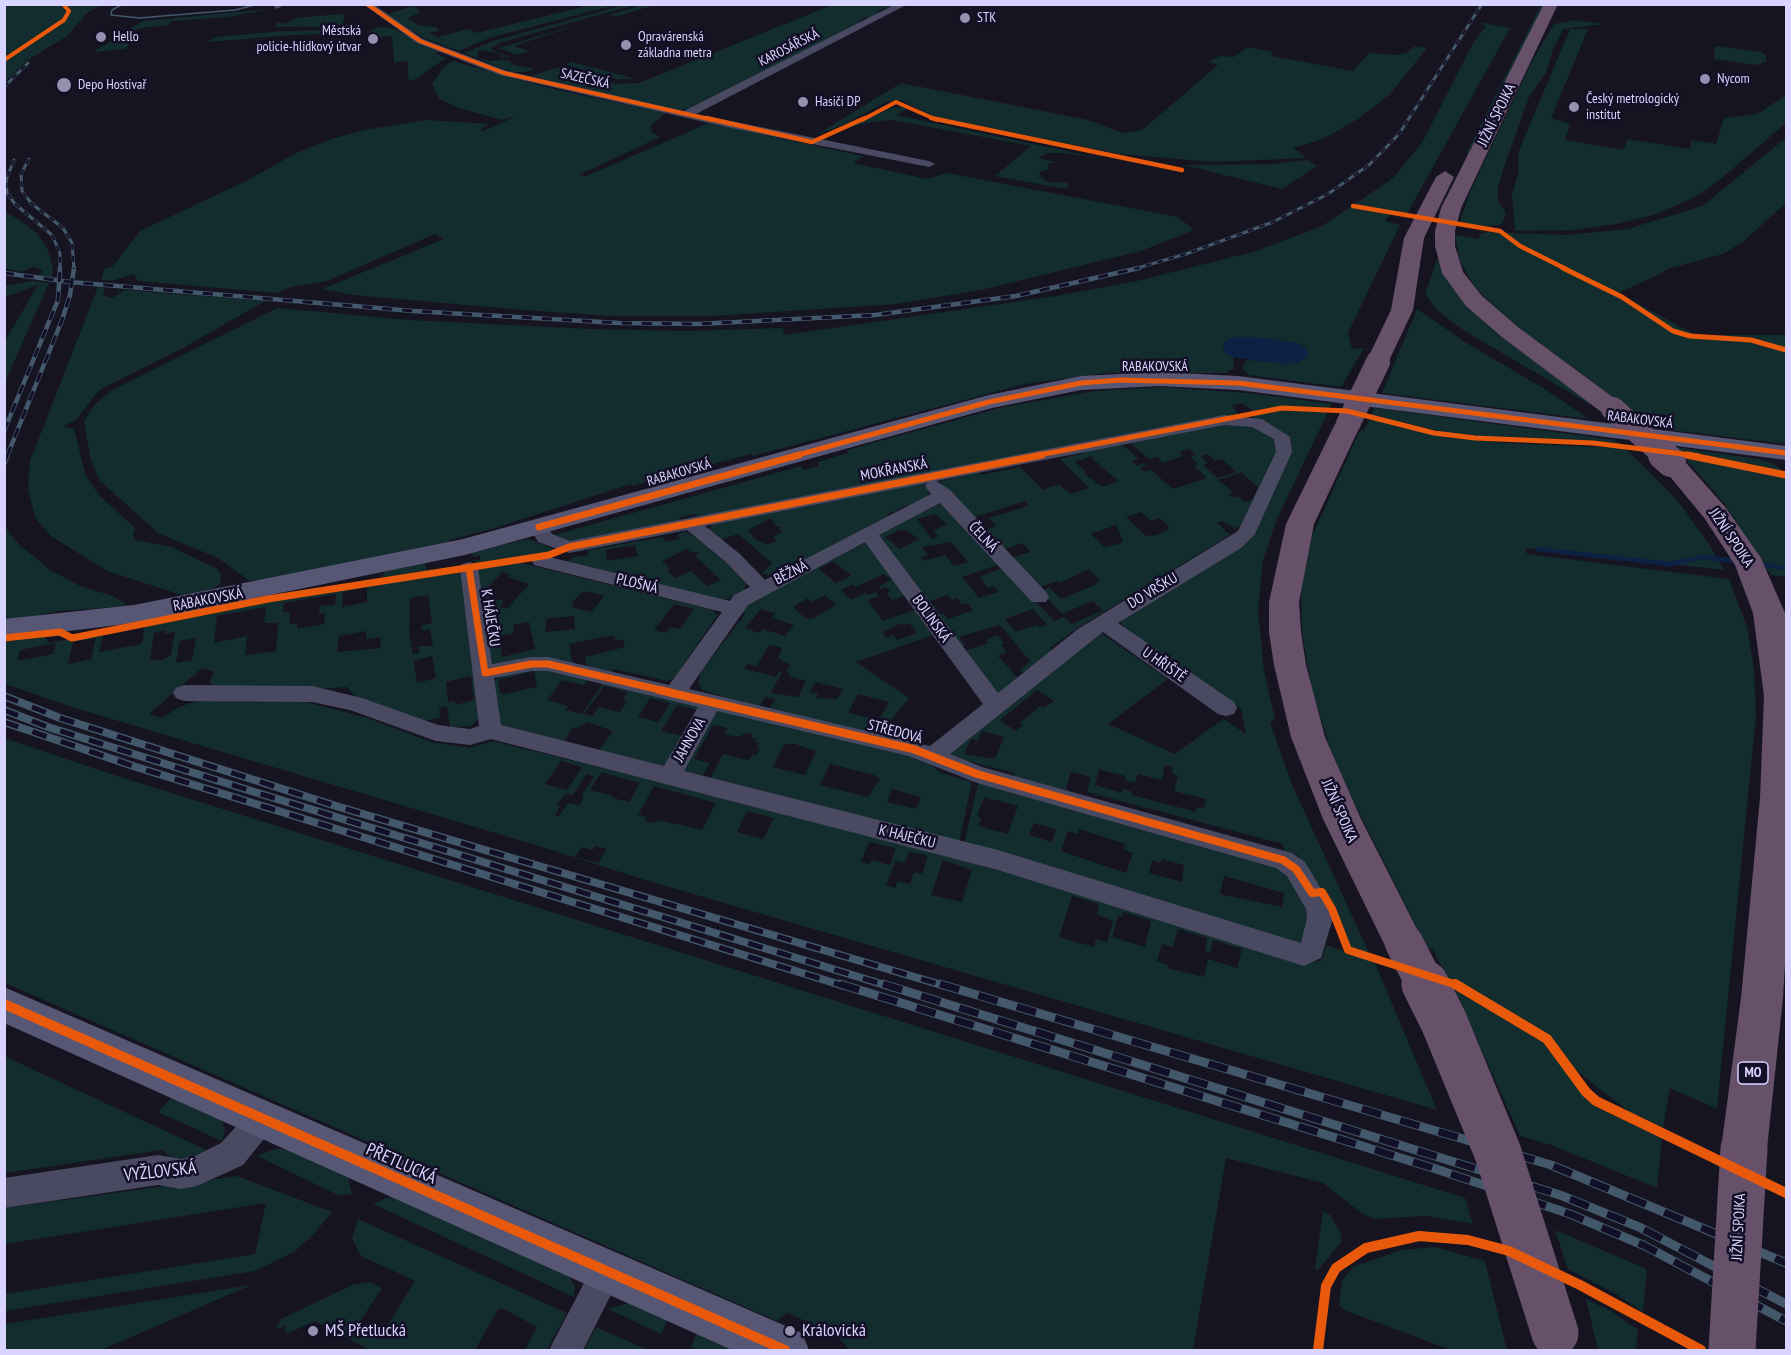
<!DOCTYPE html>
<html>
<head>
<meta charset="utf-8">
<style>
  body { margin:0 }
  #map { position:relative; width:1791px; height:1355px; overflow:hidden; background:#161421; font-family:"PT Sans Narrow",sans-serif }
  canvas { display:block }
  .frame { position:absolute; inset:0; border:6px solid #d9d4ff; pointer-events:none }
</style>
</head>
<body>
<div id="map">
<canvas width="1791" height="1355"></canvas>
<div class="frame"></div>
</div>
<script>
const ctx = document.querySelector('canvas').getContext('2d');
ctx.lineJoin = 'round';
function paint(path, color) {
  ctx.fillStyle = color;
  ctx.fill(path, 'evenodd');
}
function shape(rows) {
  const path = new Path2D();
  for (const r of rows) {
    path.moveTo(r[0], r[1]);
    for (let i = 2; i < r.length; i += 2) path.lineTo(r[i], r[i + 1]);
  }
  return path;
}
function stroke(path, color, width, dash) {
  ctx.strokeStyle = color;
  ctx.lineWidth = width;
  ctx.lineCap = dash ? 'butt' : 'round';
  ctx.setLineDash(dash || []);
  ctx.stroke(path);
}
function label(font, color, halo, rows, align = 'center') {
  ctx.font = font + ' "PT Sans Narrow",sans-serif';
  ctx.lineWidth = 5;
  ctx.setLineDash([]);
  ctx.textBaseline = 'middle';
  ctx.strokeStyle = halo;
  ctx.fillStyle = color;
  for (const [text, x, y, turn = 0] of rows) {
    ctx.save();
    ctx.translate(x, y);
    ctx.rotate((+turn || 0) * Math.PI / 180);
    ctx.textAlign = isNaN(turn) ? turn : align;
    if (halo) ctx.strokeText(text, 0, 0);
    ctx.fillText(text, 0, 0);
    ctx.restore();
  }
}
const green = shape([
  [9,4,101,4,101,5,86,14,67,36,25,62,5,82,5,6],
  [627,4,635,5,502,42,491,48,495,52,512,57,500,57,502,55,484,50,478,51,478,58,489,61,506,60,513,62,509,64,535,69,526,72,512,72,464,53,493,41],
  [590,5,615,5,489,38,459,51,424,38,387,14,414,6,420,12,408,18,418,25,436,27,440,31,429,33,446,42,438,37,468,29,477,33],
  [643,5,654,5,619,16,608,15,514,46,529,51,520,54,514,54,499,48],
  [832,5,894,5,876,12,879,14,872,18,865,17,857,24,693,108,677,110,531,76,559,67,615,84,639,83],
  [1541,5,1545,5,1468,154,1466,154],
  [270,9,228,17,171,21,169,25,140,28,134,31,126,49,93,52,143,21],
  [341,14,344,15,343,25,362,23,362,26,276,27,277,22,285,24,296,18],
  [1574,20,1605,24,1563,29,1552,52,1546,73,1529,97,1503,170,1498,187,1498,201,1506,213,1502,224,1486,227,1459,224,1470,192,1532,61,1554,24],
  [1478,22,1510,28,1407,214,1393,211,1385,221,1400,225,1348,333,1352,349,1364,348,1341,387,1248,375,1242,368,1247,360,1298,363,1297,343,1254,337,1235,337,1225,342,1223,346,1224,352,1233,357,1234,362,1233,369,1226,373,1107,373,1025,384,753,456,751,454,632,486,631,484,488,530,449,540,449,542,254,584,218,558,158,533,99,480,90,457,84,421,94,405,112,390,277,308,409,320,592,329,687,331,783,328,784,335,1056,296,1137,281,1256,251,1322,226,1393,178,1423,141,1473,43,1486,26],
  [378,27,392,28,440,52,434,53,446,58,416,79,409,81,407,61,394,62,392,36,368,38,370,30],
  [1570,29,1588,29,1551,118,1570,124,1565,140,1624,150,1627,139,1690,149,1691,140,1716,144,1724,118,1757,114,1786,95,1786,123,1716,183,1691,199,1657,214,1616,224,1573,230,1515,231,1512,194,1519,171,1518,153],
  [343,30,353,33,340,37,325,34,292,35,208,42,216,37,282,31],
  [1415,46,1427,48,1390,94,1358,119,1323,139,1293,148,1307,158,1212,162,1119,154,934,117,903,101,886,102,845,124,816,135,901,83,1088,120,1123,133,1142,130,1218,65,1208,62,1220,56,1234,57,1247,47,1274,52,1271,56,1353,71,1369,53,1397,55,1407,53],
  [1715,46,1761,52,1766,55,1766,62,1755,65,1714,59],
  [453,61,549,88,666,113,651,125,652,132,660,137,579,175,586,176,709,123,863,156,853,163,927,179,947,173,1178,217,1194,230,1141,251,981,290,896,304,712,316,612,316,524,310,353,295,322,289,444,239,435,234,327,281,291,287,277,293,138,281,134,274,112,281,101,280,105,268,112,267,140,231,250,179,294,154,331,139,364,130,426,120,490,124,480,130,483,131,517,116,502,120,459,108,439,99,432,84,443,68],
  [572,62,633,78,634,79,616,79,566,65],
  [904,107,907,109,896,115,1104,159,1066,153,1048,153,1038,158,1056,162,1047,164,1050,169,1039,172,1040,176,1049,182,1068,183,1069,187,1061,188,995,176,1031,146,892,120,870,122,848,128,891,108],
  [1786,138,1786,203,1744,241,1723,254,1667,269,1660,274,1618,293,1696,335,1786,335,1786,444,1654,428,1524,331,1491,304,1475,287,1460,261,1455,235,1478,239,1481,234,1487,232,1566,235,1628,229,1702,206],
  [1308,160,1317,166,1282,189,1183,165,1272,164],
  [5,212,18,219,38,234,48,250,53,268,52,277,38,276,43,271,38,268,32,267,22,272,5,268],
  [1438,257,1600,407,1589,404,1463,330,1436,309,1425,294],
  [32,281,49,283,5,382,5,341,38,285,5,297,5,286],
  [98,287,105,288,103,295,112,298,125,290,265,301,185,347,99,390,77,419,64,426,74,429,86,476,99,495,135,528,133,536,136,540,172,547,217,569,221,575,220,584,206,594,188,597,107,571,51,536,35,518,28,488,30,461],
  [1417,309,1465,342,1543,388,1589,419,1382,393],
  [1161,387,1248,393,1332,404,1330,408,1286,406,1254,411,1241,403,1232,405,1238,415,704,518,693,514,682,517,672,524,570,542,554,535,801,466,804,470,819,466,817,462,848,453,847,450,1003,407,1094,391],
  [1375,408,1615,440,1620,444,1508,439,1449,433,1371,415],
  [1280,409,1328,412,1276,521,1263,560,1258,610,1264,671,1275,719,1270,723,1293,787,1370,955,1351,948,1335,908,1323,889,1317,889,1298,855,1284,853,1283,844,1087,792,1091,777,1071,772,1064,794,1014,780,1014,773,1010,772,972,762,971,766,950,757,948,751,1098,631,1168,679,1108,724,1175,754,1223,719,1246,734,1241,709,1128,633,1120,620,1254,532,1292,444,1274,426,1252,417,1261,412],
  [1037,690,1054,701,1043,708,1040,706,1020,723,1023,725,1016,731,1000,720],
  [982,731,1004,737,995,759,964,754,971,739,978,741],
  [1165,765,1173,767,1172,773,1178,776,1174,791,1206,799,1204,808,1197,807,1196,812,1132,795,1133,792,1123,789,1122,793,1095,785,1099,770,1126,776,1125,780,1135,783,1138,774,1162,780],
  [1370,418,1445,437,1504,443,1625,448,1677,500,1709,544,1724,570,1525,548,1527,554,1729,579,1747,627,1754,669,1756,715,1717,1109,1670,1088,1663,1128,1632,1114,1577,1071,1550,1036,1465,986,1449,980,1433,950,1427,948,1348,790,1330,747,1312,690,1302,632,1301,588,1312,536,1360,430,1364,431],
  [1237,422,1271,432,1280,445,1243,528,1238,526,1235,529,1222,521,1217,523,1230,535,1076,629,1050,648,1054,651,1025,673,1020,670,1030,661,1000,625,959,637,965,645,962,647,965,651,988,643,986,640,998,635,1004,643,1001,645,1007,652,998,656,1019,679,999,693,992,693,876,536,944,501,1054,621,1064,617,1072,624,1103,610,1092,601,1062,614,1041,592,1049,587,1061,599,1095,585,1100,580,1089,569,1059,583,1057,581,1038,588,1010,558,1030,552,1023,543,1002,550,984,530,996,526,989,518,1028,506,1026,501,971,518,939,482,978,472,981,475,1020,467,1043,490,1059,484,1070,494,1089,488,1060,459,1084,453,1081,449,1119,442,1139,459,1132,461,1137,466,1144,463,1146,465,1140,468,1144,472,1151,470,1173,489,1207,478,1194,466,1198,464,1191,457,1196,455,1188,449,1179,452,1183,456,1163,463,1157,457,1149,459,1130,443],
  [1207,454,1215,461,1222,459,1236,472,1218,478,1203,465,1208,463,1201,456],
  [1092,456,1093,459,1118,481,1102,487,1084,473,1086,472,1075,462],
  [1241,472,1258,487,1252,500,1245,502,1238,496,1233,498,1228,494,1233,492,1219,480],
  [1141,512,1151,521,1160,518,1170,528,1157,535,1146,536,1126,517],
  [935,514,947,524,933,531,938,536,932,539,917,519],
  [1116,525,1123,541,1119,544,1104,547,1091,534],
  [899,530,906,530,919,539,900,549,885,537],
  [951,542,968,562,954,566,945,555,924,561,921,558,928,555,922,547],
  [997,565,1000,569,979,577,988,588,994,586,998,592,979,598,962,577],
  [947,595,952,600,957,598,962,605,967,603,973,610,948,619,943,613,940,614,930,601],
  [1033,609,1047,625,1039,627,1036,625,1016,632,1005,619],
  [1674,447,1759,459,1774,464,1785,473,1679,452],
  [1684,457,1786,477,1786,577,1771,575,1724,503],
  [923,483,930,489,928,496,913,508,907,505,887,515,891,519,774,575,762,574,772,563,738,534,719,540,708,530,713,524],
  [771,518,777,527,782,527,779,529,783,532,773,537,776,541,767,545,754,538,748,530],
  [4,523,9,533,21,546,50,570,80,586,113,596,129,606,59,611,5,622],
  [685,531,713,548,747,582,744,590,728,599,719,600,567,562,574,557,589,555,588,550,663,537,665,542,680,539,677,535],
  [635,545,638,556,607,561,606,550],
  [687,549,692,553,696,552,698,554,695,556,721,580,707,586,691,571,675,578,667,571,670,569,662,561],
  [528,539,559,551,475,565,475,561,480,560,480,556,474,557,471,552],
  [866,541,905,596,892,600,887,593,890,591,885,587,881,589,878,587,891,580,884,574,856,587,853,584,841,590,851,600,865,593,868,595,875,592,879,596,868,600,883,621,918,609,936,634,856,662,909,698,891,720,880,718,889,702,858,694,848,713,879,720,871,733,769,710,775,699,765,697,759,708,702,690,698,683,701,672,745,614,739,611,748,601],
  [833,561,851,575,851,576,836,583,819,569],
  [825,595,836,605,812,619,805,618,793,607,808,598,812,602],
  [761,609,775,614,772,618,794,625,785,636,763,629,759,633,745,628],
  [901,623,903,625,909,623,917,633,897,640,893,635,886,638,883,632],
  [769,645,782,648,778,658,790,665,786,672,790,673,789,676,806,681,798,697,771,693,782,672,779,671,776,677,745,669,747,664,757,666],
  [815,682,843,689,837,699,816,698,818,694,810,692],
  [425,562,427,573,382,580,384,571],
  [518,562,713,610,717,616,674,678,667,681,614,669,610,674,587,668,585,657,625,647,623,639,616,641,614,635,569,644,573,665,495,666,490,663,475,568],
  [503,572,510,574,508,577,529,584,507,609,500,607,504,601,485,596,492,588,488,587],
  [584,591,604,596,591,612,572,607,574,600],
  [674,604,694,609,680,629,670,627,666,633,654,630],
  [574,616,575,629,545,632,546,619],
  [529,622,535,649,502,657,499,636,514,633,513,625],
  [463,570,478,720,470,726,450,727,447,706,439,708,440,718,418,722,357,698,347,687,304,690,212,686,210,681,214,672,202,668,149,714,162,718,177,708,196,701,298,700,368,718,431,742,470,748,493,741,946,853,1311,962,1321,961,1326,945,1374,961,1437,1110,645,880,539,846,78,709,5,684,4,639,45,635,48,643,104,633,99,652,142,644,145,625,250,604],
  [367,587,367,602,342,607,343,592],
  [336,594,335,605,320,606,319,613,325,613,324,624,297,629,297,623,290,624,290,613,283,612,284,603],
  [428,595,432,623,422,625,422,630,430,629,433,646,418,646,420,653,413,654,409,633,410,598],
  [266,607,264,623,278,623,276,651,245,655,247,636,214,643,217,616],
  [165,630,165,634,175,632,171,655,162,660,150,660,154,633],
  [366,631,366,639,380,637,381,648,337,652,339,636],
  [96,638,91,659,68,664,73,642],
  [196,638,192,661,176,662,180,641],
  [56,643,53,654,17,661,20,650],
  [432,656,436,678,417,683,414,661],
  [471,676,474,700,455,705,455,701,448,702,446,682],
  [561,761,582,767,567,790,545,784],
  [601,772,640,783,629,802,613,798,614,796,590,790],
  [586,774,594,777,581,796,584,797,579,805,568,803,559,816,555,816,560,806,557,805,565,794,573,795],
  [654,786,716,803,702,830,658,820,655,823,645,821,647,817,638,815],
  [747,811,774,818,763,839,737,832],
  [869,842,896,848,890,865,871,860,870,864,861,862],
  [595,846,607,849,598,863,575,857,582,847,593,850],
  [909,851,928,856,922,874,914,872,910,884,898,881,895,888,886,885,896,861,905,863],
  [943,860,972,870,962,902,931,895],
  [1072,896,1099,904,1097,914,1113,921,1107,942,1096,939,1094,947,1059,937],
  [1123,912,1151,921,1145,947,1112,937,1118,916,1122,917],
  [1178,929,1207,938,1205,951,1210,953,1213,940,1242,949,1237,968,1208,959,1204,977,1167,968,1168,965,1157,961,1162,944,1173,947],
  [534,667,588,679,584,685,562,680,547,700,568,706,566,710,582,714,603,683,703,706,664,770,506,732,499,721,494,681,501,675],
  [534,671,537,687,501,695,498,680],
  [604,686,627,692,623,700,627,701,620,712,599,707,592,716,584,714],
  [650,698,670,703,658,722,638,717],
  [677,705,698,710,682,736,661,731],
  [587,722,613,731,599,751,564,742,573,727,577,728],
  [716,709,904,752,929,763,941,773,972,782,959,843,709,781,723,754,749,760,752,755,756,756,760,749,757,748,759,743,755,742,756,739,751,738,752,734,746,733,739,737,724,734,727,728,713,725,694,759,710,763,701,779,678,774],
  [784,744,795,744,816,751,805,775,773,767],
  [830,764,874,775,880,779,868,797,820,785],
  [892,789,921,797,916,809,887,802],
  [4,738,111,774,1465,1198,1473,1224,1426,1216,1374,1219,1360,1212,1323,1183,1226,1158,1193,1350,850,1350,834,1333,787,1313,777,1321,5,983],
  [979,779,1275,865,1292,877,1309,915,1301,947,964,844],
  [984,797,1018,806,1008,834,978,826,981,818,977,816],
  [1034,823,1056,829,1052,842,1029,835],
  [1079,829,1125,844,1124,850,1133,853,1126,873,1061,851,1068,831,1077,834],
  [1162,859,1184,865,1182,882,1149,873,1152,860,1161,863],
  [1224,876,1284,893,1282,907,1220,894],
  [1453,986,1462,989,1541,1039,1581,1091,1599,1108,1662,1138,1657,1188,1551,1145,1520,1136],
  [4,1056,213,1153,179,1164,162,1150,5,1173],
  [173,1096,221,1118,225,1129,222,1141,158,1112],
  [288,1148,348,1176,352,1194,338,1195,257,1156,272,1150],
  [237,1176,332,1212,315,1233,294,1252,255,1271,5,1311,5,1294,255,1254,266,1203,5,1244,5,1208],
  [396,1197,568,1275,575,1286,574,1297,373,1204,386,1198],
  [1323,1211,1330,1215,1341,1234,1342,1241,1318,1270,1315,1269],
  [358,1219,567,1313,547,1350,525,1350,537,1327,504,1309,498,1309,475,1350,370,1350,315,1321,286,1334,285,1326,276,1329,281,1319,352,1285,370,1282,382,1288,359,1323,382,1334,415,1281,361,1256,352,1239],
  [1555,1230,1647,1269,1643,1312,1616,1294,1568,1269],
  [1435,1247,1485,1261,1507,1350,1451,1350,1344,1310,1339,1305,1342,1281,1353,1267,1401,1250],
  [251,1285,101,1350,5,1350,5,1324],
  [1586,1299,1611,1311,1638,1330,1636,1350,1598,1350],
  [632,1302,669,1317,661,1334,608,1309],
  [596,1327,648,1350,584,1350],
  [698,1330,732,1346,730,1350,698,1350,691,1347]
]);
const water = shape([
  [1235,337,1254,337,1297,343,1305,347,1308,356,1298,363,1282,364,1233,357,1224,352,1223,346,1225,342]
]);
const stream = shape([
  [1537,549,1670,564,1703,557,1737,561],
  [1759,564,1786,568]
]);
const street = shape([
  [273,4,287,4,276,9,273,4],
  [363,4,373,4,423,39,507,71,684,111,896,4,908,4,696,114,929,161,935,164,929,167,731,128,500,75,417,43,363,4],
  [1224,415,1262,419,1290,437,1292,452,1255,534,1241,548,1118,623,1234,702,1237,708,1234,714,1226,716,1218,714,1103,632,950,754,982,767,1292,853,1305,862,1327,899,1333,918,1321,958,1304,966,998,870,491,739,470,745,436,741,350,710,312,702,184,701,176,698,173,693,176,688,184,685,312,686,362,698,438,725,470,729,479,726,460,568,462,564,469,562,476,564,478,568,492,664,531,657,548,657,669,685,722,612,534,565,532,561,534,557,541,555,730,601,734,595,750,587,726,562,687,530,569,553,538,542,530,527,533,523,545,523,552,534,570,541,1224,415],
  [1224,425,1252,427,1274,439,1276,452,1238,531,1078,629,998,693,879,535,940,503,1032,602,1046,602,1049,597,1046,592,950,490,936,481,1224,425],
  [927,483,925,486,931,494,765,580,740,554,705,526,927,483],
  [865,542,983,704,930,746,689,689,748,605,865,542],
  [531,671,548,671,698,707,664,766,501,725,494,678,531,671],
  [717,711,909,756,977,783,1276,868,1287,876,1306,909,1307,918,1301,943,998,850,684,771,717,711],
  [262,1105,272,1109,277,1119,272,1129,243,1165,197,1186,181,1189,158,1185,4,1208,4,1178,158,1155,181,1159,195,1156,221,1143,252,1109,262,1105],
  [607,1255,618,1260,623,1271,583,1350,549,1350,596,1260,607,1255]
]);
const secondary = shape([
  [1159,372,1238,376,1786,446,1786,460,1238,390,1159,386,1081,390,992,408,465,555,134,623,4,639,4,619,134,605,463,539,989,395,1081,376,1159,372],
  [4,987,802,1333,809,1350,732,1350,4,1023,4,987]
]);
const highway = shape([
  [1544,4,1558,4,1461,208,1455,231,1455,246,1463,272,1482,296,1518,327,1622,404,1626,409,1622,414,1613,417,1604,414,1502,337,1466,306,1442,273,1435,246,1435,231,1441,208,1544,4],
  [1445,171,1454,177,1424,238,1413,310,1386,367,1378,369,1370,367,1366,362,1391,310,1404,238,1436,177,1445,171],
  [1348,416,1357,419,1361,424,1314,524,1299,602,1301,632,1306,665,1325,737,1361,819,1424,943,1418,956,1404,961,1390,956,1323,819,1291,737,1274,665,1269,632,1269,602,1286,524,1335,424,1339,419,1348,416],
  [1671,454,1680,456,1726,508,1761,558,1785,613,1786,625,1786,946,1783,998,1767,1149,1760,1165,1744,1172,1728,1165,1721,1149,1741,998,1760,798,1764,696,1753,613,1735,565,1705,519,1658,462,1662,456,1671,454]
]);
const tram = shape([
  [123,4,112,10,111,15,139,18,235,10,259,4]
]);
const railFar4 = shape([
  [4,87,28,63],
  [29,159,21,174,22,191,32,204,63,228,72,243,74,269],
  [14,160,6,180,7,193,15,204,52,235,60,253,60,269],
  [1134,269,1186,254,1273,222,1328,194,1370,164,1399,134,1482,4]
]);
const railFar3 = shape([
  [4,273,70,282,413,311,619,323,698,324,875,315,1016,296,1139,268],
  [4,431,58,300,60,268],
  [7,456,62,320,70,295,74,268]
]);
const railFar2 = shape([
  [4,463,7,455]
]);
const railFar1 = shape([
  [4,696,60,718,336,806,945,986],
  [4,710,48,727,248,790,888,986],
  [4,722,133,766,844,986]
]);
const rail = shape([
  [840,984,1433,1168,1570,1214,1645,1246,1786,1321],
  [883,984,1560,1195,1639,1227,1786,1304],
  [940,984,1551,1165,1786,1263]
]);
const highwayBridgeFar3 = shape([
  [1613,409,1665,456],
  [1348,424,1378,362]
]);
const highwayBridgeFar2 = shape([
  [1663,455,1671,462]
]);
const highwayBridgeFar1 = shape([
  [1404,943,1426,986]
]);
const highwayBridge = shape([
  [1425,984,1444,1022,1498,1153,1555,1333],
  [1732,1350,1744,1149]
]);
const cyclewayFar5 = shape([
  [367,4,420,41,504,73,713,120],
  [4,60,64,20,69,11,63,4],
  [862,120,896,102,937,120]
]);
const cyclewayFar4 = shape([
  [706,118,812,142,865,118],
  [931,118,1182,170],
  [1353,206,1500,231,1520,246,1566,269]
]);
const cyclewayFar3 = shape([
  [1563,268,1622,297,1673,331,1690,336,1751,340,1786,350],
  [794,456,989,402,1081,383,1120,380,1238,383,1786,453],
  [1034,456,1282,408,1347,411,1434,433,1475,438,1593,443,1699,456]
]);
const cyclewayFar2 = shape([
  [1687,455,1786,475],
  [539,527,799,455],
  [469,568,485,673,531,664,548,664,665,691],
  [4,638,60,632,72,638,268,599,549,555,569,547,1042,455]
]);
const cyclewayFar1 = shape([
  [659,690,913,749,977,774,1283,860,1296,869,1312,893,1322,892,1332,909,1348,950,1460,986]
]);
const cycleway = shape([
  [1455,984,1547,1039,1586,1092,1596,1101,1786,1193],
  [4,1004,785,1350],
  [1318,1350,1326,1286,1336,1268,1366,1248,1419,1236,1468,1240,1509,1251,1580,1285,1701,1350]
]);
const markers = [
  [965,18,6,"#9591b1"],
  [101,37,6,"#9591b1"],
  [373,39,6,"#9591b1"],
  [626,45,6,"#9591b1"],
  [1705,79,6,"#9591b1"],
  [64,85,8,"#9591b1"],
  [803,102,6,"#9591b1"],
  [1574,107,6,"#9591b1"],
  [313,1331,6,"#9591b1"],
  [790,1331,6,"#9591b1"]
];
const farPoinames = [
  ["STK",977,18],
  ["Městská",361,31,"right"],
  ["policie-hlídkový útvar",361,47,"right"],
  ["Hello",113,37],
  ["Opravárenská",638,37],
  ["základna metra",638,53],
  ["Nycom",1717,79],
  ["Depo Hostivař",78,85],
  ["Český metrologický",1586,99],
  ["institut",1586,115],
  ["Hasiči DP",815,102]
];
const farStreetnames = [
  ["KAROSÁŘSKÁ",789,48,-27],
  ["SAZEČSKÁ",585,79,13],
  ["RABAKOVSKÁ",1155,367],
  ["RABAKOVSKÁ",1640,420,7],
  ["RABAKOVSKÁ",679,473,-16]
];
const shields = [
  [1753,1073,30]
];
const shieldNames = [
  ["MO",1753,1073]
];
const streetNames = [
  ["JIŽNÍ SPOJKA",1497,115,-64],
  ["MOKŘANSKÁ",894,470,-11],
  ["ČELNÁ",983,537,47],
  ["JIŽNÍ SPOJKA",1731,538,56],
  ["BĚŽNÁ",791,573,-27],
  ["PLOŠNÁ",637,584,14],
  ["DO VRŠKU",1153,591,-31],
  ["RABAKOVSKÁ",208,600,-11],
  ["K HÁJEČKU",490,618,81],
  ["BOLINSKÁ",931,619,54],
  ["U HŘIŠTĚ",1164,665,35],
  ["STŘEDOVÁ",895,732,15],
  ["JAHNOVA",690,740,-60],
  ["JIŽNÍ SPOJKA",1339,811,66],
  ["K HÁJEČKU",907,837,14],
  ["JIŽNÍ SPOJKA",1739,1227,-87]
];
const nearStreetnames = [
  ["PŘETLUCKÁ",401,1164,24],
  ["VYŽLOVSKÁ",160,1172,-6]
];
const nearPoinames = [
  ["MŠ Přetlucká",325,1331],
  ["Královická",802,1331]
];
paint(green, '#132c2d');
paint(water, '#0d2144');
stroke(stream, '#0d2144', 4.5);
paint(street, '#4a4962');
paint(secondary, '#575674');
paint(highway, '#67516a');
stroke(tram, '#43596b', 1.5);
stroke(railFar4, '#43596b', 3);
stroke(railFar3, '#43596b', 4.5);
stroke(railFar2, '#43596b', 6);
stroke(railFar1, '#43596b', 8);
stroke(rail, '#43596b', 9);
stroke(railFar4, '#130f26', 2, [6]);
stroke(railFar3, '#130f26', 3, [10]);
stroke(railFar2, '#130f26', 4, [12]);
stroke(railFar1, '#130f26', 5, [15]);
stroke(rail, '#130f26', 7, [20]);
stroke(highwayBridgeFar3, '#67516a', 24);
stroke(highwayBridgeFar2, '#67516a', 30);
stroke(highwayBridgeFar1, '#67516a', 38);
stroke(highwayBridge, '#67516a', 47);
stroke(cyclewayFar5, '#e8590c', 4);
stroke(cyclewayFar4, '#e8590c', 4.5);
stroke(cyclewayFar3, '#e8590c', 5);
stroke(cyclewayFar2, '#e8590c', 7);
stroke(cyclewayFar1, '#e8590c', 8);
stroke(cycleway, '#e8590c', 10);
for (const [x, y, r, color] of markers) {
  const dot = new Path2D();
  dot.arc(x, y, r, 0, 2 * Math.PI);
  ctx.fillStyle = color;
  ctx.fill(dot);
  stroke(dot, '#130f26', 2);
}
label('14px', '#d9d4ff', '#130f26', farPoinames, 'left');
label('14px', '#d9d4ff', '#130f26', farStreetnames);
for (const [x, y, w] of shields) {
  const box = new Path2D();
  box.roundRect(x - w / 2, y - 11, w, 22, 4.5);
  ctx.fillStyle = '#130f26';
  ctx.fill(box);
  stroke(box, '#d9d4ff', 1.5);
}
label('bold 14px', '#d9d4ff', null, shieldNames);
label('15px', '#d9d4ff', '#130f26', streetNames);
label('18px', '#d9d4ff', '#130f26', nearStreetnames);
label('18px', '#d9d4ff', '#130f26', nearPoinames, 'left');
</script>
</body>
</html>
